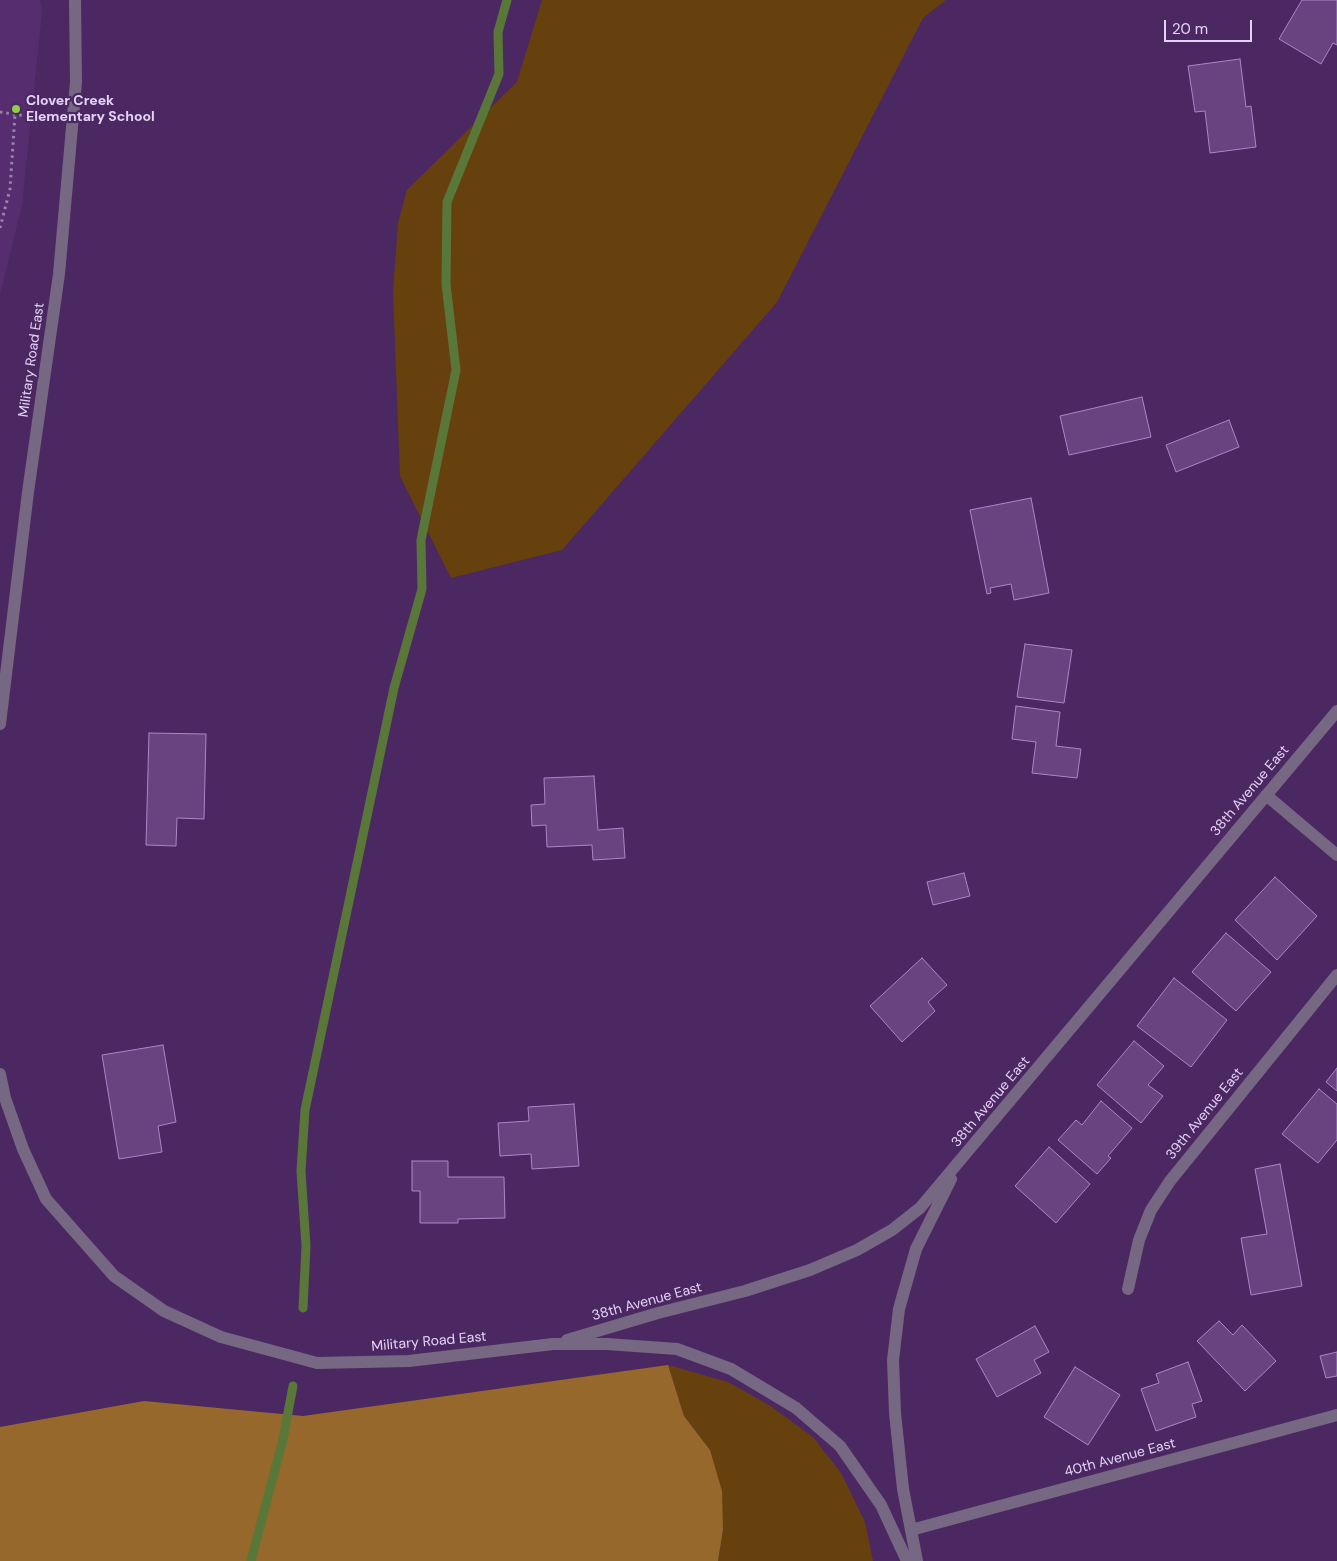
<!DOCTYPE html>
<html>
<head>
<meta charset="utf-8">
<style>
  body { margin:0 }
  #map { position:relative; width:1337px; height:1561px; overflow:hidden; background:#4b2862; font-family:"DM Sans",sans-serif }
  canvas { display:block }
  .scale { position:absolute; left:1164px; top:20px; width:88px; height:22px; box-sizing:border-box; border:2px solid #e5d2f5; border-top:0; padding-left:6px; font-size:15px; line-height:18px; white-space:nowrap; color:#e5d2f5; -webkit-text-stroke:4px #4b2862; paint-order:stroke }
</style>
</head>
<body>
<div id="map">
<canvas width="1337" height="1561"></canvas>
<div class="scale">20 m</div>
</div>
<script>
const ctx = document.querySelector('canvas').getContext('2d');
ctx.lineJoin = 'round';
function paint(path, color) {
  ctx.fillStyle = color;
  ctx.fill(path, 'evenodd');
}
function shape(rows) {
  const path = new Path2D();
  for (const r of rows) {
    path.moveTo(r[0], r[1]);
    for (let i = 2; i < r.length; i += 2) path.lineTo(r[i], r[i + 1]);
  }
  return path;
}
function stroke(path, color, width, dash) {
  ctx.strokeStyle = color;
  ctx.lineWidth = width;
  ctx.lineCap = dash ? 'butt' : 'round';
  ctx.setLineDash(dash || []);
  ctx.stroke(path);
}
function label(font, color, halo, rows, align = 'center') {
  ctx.font = font + ' "DM Sans",sans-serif';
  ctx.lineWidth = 4.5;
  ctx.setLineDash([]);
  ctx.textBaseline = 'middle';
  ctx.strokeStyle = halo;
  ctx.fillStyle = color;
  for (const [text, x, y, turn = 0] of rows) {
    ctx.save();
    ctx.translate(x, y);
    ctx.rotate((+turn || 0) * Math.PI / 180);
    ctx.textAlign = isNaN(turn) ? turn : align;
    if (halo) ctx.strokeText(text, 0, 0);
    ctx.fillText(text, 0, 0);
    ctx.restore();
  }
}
const built = shape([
  [0,0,40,0,42,12,22,205,0,294]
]);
const green = shape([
  [542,0,946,0,923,18,777,302,562,550,451,578,400,476,393,292,398,223,407,190,517,82],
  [668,1365,728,1382,769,1405,813,1437,841,1473,865,1522,873,1561,718,1561,723,1530,710,1450,684,1416]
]);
const forest = shape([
  [668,1365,684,1416,710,1450,722,1491,723,1530,718,1561,0,1561,0,1427,144,1401,303,1416]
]);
const stream = shape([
  [303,1308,306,1246,301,1171,305,1110,394,688,422,589,421,540,456,370,446,284,447,202,499,74,498,32,507,0],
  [251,1561,283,1439,293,1386]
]);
const building = shape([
  [1302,0,1337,0,1337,45,1333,43,1321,64,1279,39,1302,0],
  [1240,59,1246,107,1251,106,1256,147,1210,153,1205,111,1195,112,1188,66,1240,59],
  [1142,397,1151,437,1069,455,1060,416,1142,397],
  [1229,420,1239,447,1176,472,1166,445,1229,420],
  [1031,498,1049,593,1014,600,1011,584,990,588,991,593,987,594,970,510,1031,498],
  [1025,644,1072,650,1064,703,1017,697,1025,644],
  [1016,706,1060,712,1056,746,1081,749,1077,778,1032,773,1036,742,1012,739,1016,706],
  [149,733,206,734,204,819,177,818,176,846,146,845,149,733],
  [594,776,598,830,623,828,625,858,593,860,592,845,547,847,546,825,532,826,531,805,545,804,544,778,594,776],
  [964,873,970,896,933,905,927,882,964,873],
  [1275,877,1317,916,1277,960,1235,920,1275,877],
  [1226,933,1271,972,1236,1011,1192,972,1226,933],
  [922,958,947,985,928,1002,935,1011,902,1042,870,1006,922,958],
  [1174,978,1227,1020,1191,1067,1137,1026,1174,978],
  [1134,1041,1164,1066,1148,1085,1163,1096,1141,1123,1097,1085,1134,1041],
  [163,1045,176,1122,158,1126,162,1152,119,1159,102,1055,163,1045],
  [1337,1068,1337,1091,1326,1082,1337,1068],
  [1319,1089,1337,1104,1337,1140,1318,1163,1282,1134,1319,1089],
  [1101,1101,1132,1128,1108,1156,1111,1158,1097,1174,1058,1140,1076,1120,1082,1125,1101,1101],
  [574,1104,579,1166,532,1169,531,1154,500,1156,498,1123,529,1121,528,1107,574,1104],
  [1049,1147,1090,1184,1056,1223,1015,1186,1049,1147],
  [412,1161,448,1161,448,1177,504,1177,505,1218,458,1219,458,1223,420,1223,420,1191,412,1191,412,1161],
  [1280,1164,1302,1286,1251,1295,1241,1238,1267,1234,1255,1169,1280,1164],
  [1219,1321,1233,1335,1242,1325,1276,1361,1245,1391,1197,1341,1219,1321],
  [1035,1326,1049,1352,1034,1360,1041,1373,997,1397,976,1359,1035,1326],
  [1337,1352,1337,1376,1326,1378,1320,1356,1337,1352],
  [1188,1362,1202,1401,1192,1404,1196,1417,1156,1431,1141,1389,1159,1383,1156,1374,1188,1362],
  [1075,1367,1120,1395,1088,1445,1044,1417,1075,1367]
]);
const path = shape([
  [0,112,52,120],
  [0,228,10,189,15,114]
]);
const minor = shape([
  [0,724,28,492,59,274,76,82,75,0],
  [1266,795,1337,855],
  [0,1074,5,1098,23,1149,46,1199,114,1276,164,1311,221,1337,317,1363,409,1361,553,1344,607,1344,677,1349,731,1369,796,1408,840,1446,881,1505,907,1561],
  [1128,1289,1139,1240,1151,1210,1170,1181,1337,975],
  [567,1340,658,1313,745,1291,810,1270,857,1250,892,1230,920,1208,1337,711],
  [911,1530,1337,1415],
  [917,1561,903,1489,895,1413,893,1360,899,1309,916,1249,951,1179]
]);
const markers = [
  [16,109,5,"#90cd41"]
];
const poiNames = [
  ["Clover Creek",26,101],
  ["Elementary School",26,117]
];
const streetNames = [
  ["Military Road East",32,360,-82],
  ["38th Avenue East",1250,791,-50],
  ["38th Avenue East",991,1102,-50],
  ["39th Avenue East",1205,1114,-51],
  ["38th Avenue East",647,1302,-15],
  ["Military Road East",429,1342,-5],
  ["40th Avenue East",1120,1458,-15]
];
paint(built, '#562e6f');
paint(green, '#66410d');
paint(forest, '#96682c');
stroke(stream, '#597738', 9);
paint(building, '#674480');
stroke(building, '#ac86c7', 1);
stroke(path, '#9c82b0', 3, [2.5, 4]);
stroke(minor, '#766882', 12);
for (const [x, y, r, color] of markers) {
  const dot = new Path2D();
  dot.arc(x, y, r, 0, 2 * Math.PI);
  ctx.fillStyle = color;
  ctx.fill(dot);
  stroke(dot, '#4b2862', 2);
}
label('bold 14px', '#e5d2f5', '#4b2862', poiNames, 'left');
label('14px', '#e5d2f5', '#4b2862', streetNames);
</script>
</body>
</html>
